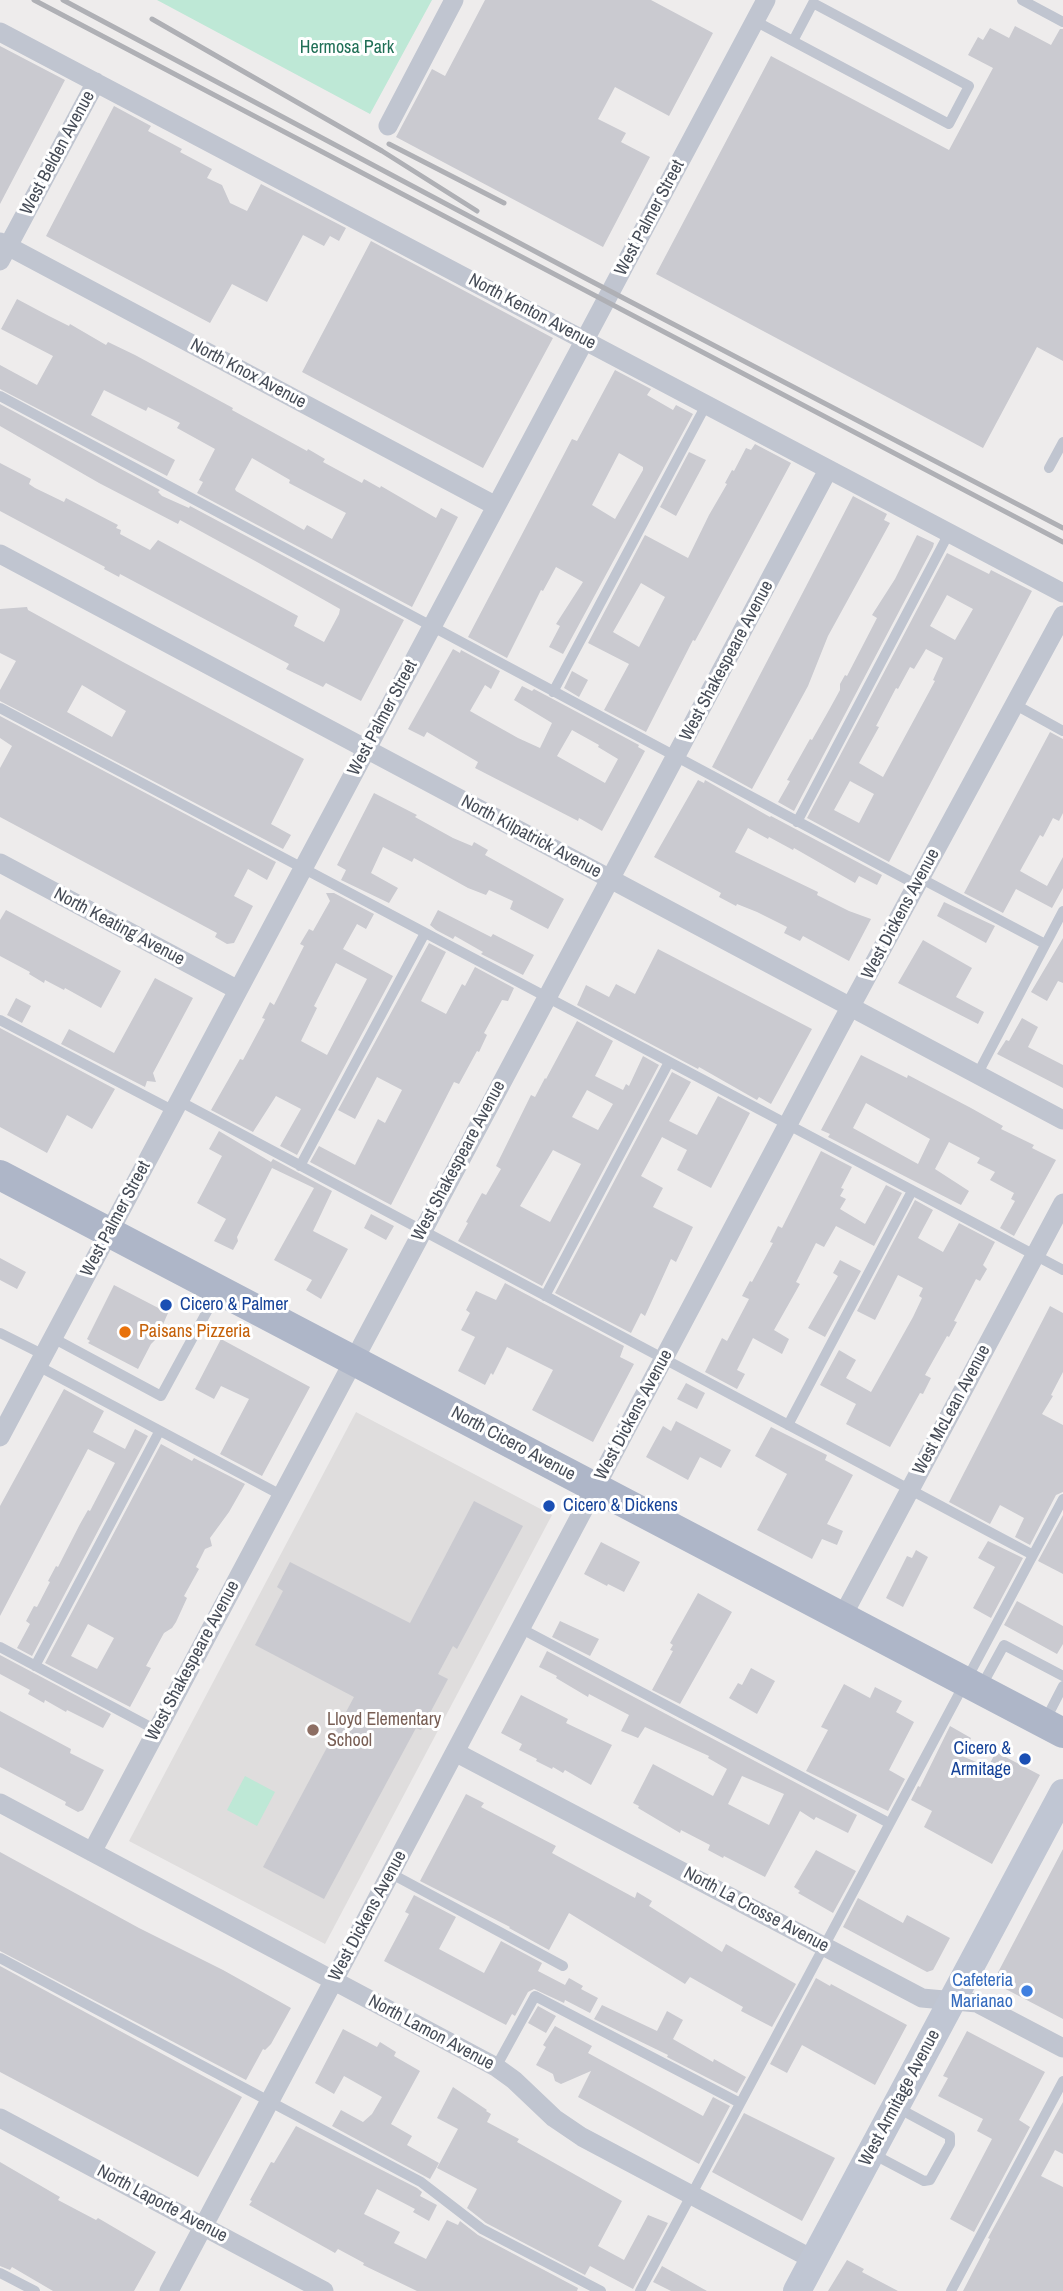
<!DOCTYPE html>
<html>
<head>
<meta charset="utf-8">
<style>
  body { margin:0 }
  canvas { display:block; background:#eeecec }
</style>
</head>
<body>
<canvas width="1063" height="2291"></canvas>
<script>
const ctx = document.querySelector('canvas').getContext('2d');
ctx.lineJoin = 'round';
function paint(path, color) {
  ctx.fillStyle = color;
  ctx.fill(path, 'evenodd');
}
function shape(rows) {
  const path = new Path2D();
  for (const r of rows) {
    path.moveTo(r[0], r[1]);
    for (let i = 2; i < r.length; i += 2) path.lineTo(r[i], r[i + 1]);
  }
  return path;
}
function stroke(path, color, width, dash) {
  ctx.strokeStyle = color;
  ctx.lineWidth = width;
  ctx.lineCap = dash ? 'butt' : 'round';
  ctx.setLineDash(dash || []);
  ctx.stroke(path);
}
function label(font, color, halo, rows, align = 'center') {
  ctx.font = font + ' "Archivo Narrow",sans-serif';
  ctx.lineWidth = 6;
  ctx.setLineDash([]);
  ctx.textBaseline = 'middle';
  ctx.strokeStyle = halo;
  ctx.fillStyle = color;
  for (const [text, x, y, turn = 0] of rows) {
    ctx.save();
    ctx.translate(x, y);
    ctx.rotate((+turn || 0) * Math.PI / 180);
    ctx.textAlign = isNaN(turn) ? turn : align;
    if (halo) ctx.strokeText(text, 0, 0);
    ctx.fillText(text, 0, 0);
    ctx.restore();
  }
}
const education = shape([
  [356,1412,552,1515,325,1944,129,1841]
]);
const green = shape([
  [157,0,432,0,370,114],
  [245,1776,275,1792,257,1826,227,1810]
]);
const building = shape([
  [485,0,651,0,713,33,669,116,615,87,598,119,626,133,621,142,650,157,603,247,396,137,432,69,445,76],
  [1015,26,1051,45,1060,29,1063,29,1063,361,1037,347,983,448,656,274,771,56,949,150,993,68,968,55,978,37,983,40,990,28,1009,38],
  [0,46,65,80,0,204],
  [114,106,151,126,148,131,182,149,180,152,212,169,207,178,222,185,230,203,247,211,261,184,346,228,339,241,330,236,324,246,303,235,267,302,232,284,210,323,46,236],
  [371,241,553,338,483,468,302,372],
  [17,299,49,316,69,326,70,324,106,345,108,342,135,355,233,408,232,410,307,451,308,449,325,459,323,462,362,483,364,479,380,488,381,486,436,518,441,508,458,517,412,607,197,493,203,482,199,480,215,449,177,428,180,423,148,407,146,411,104,390,91,415,175,460,167,476,0,389,0,365,37,385,53,356,1,329],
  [252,458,290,480,289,483,346,513,332,539,307,525,304,530,236,491,235,489],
  [615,370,651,389,647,395,673,410,676,405,693,414,563,654,549,647,560,626,556,624,583,582,556,567,543,591,541,590,507,658,468,637,572,439,577,441],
  [619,453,643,467,643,470,615,519,592,505],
  [0,404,160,490,158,492,162,496,189,508,190,506,404,620,361,701,326,683,323,687,286,669,289,664,120,574,119,577,104,569,105,567,0,511,0,463,31,479,29,484,35,488,64,502,66,498,118,525,116,528,121,530,120,534,150,550,158,540,298,616,294,626,324,642,339,614,340,609,257,562,180,520,178,524,99,483,0,426],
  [755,444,791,463,707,619,695,641,693,640,646,732,604,710,629,664,588,643,645,535,688,558,709,515,727,484,725,483,732,470,734,471,746,448,751,450],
  [641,583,665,597,639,647,613,632],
  [689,452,706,460,676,516,660,507],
  [853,496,887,514,884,520,890,523,828,636,808,686,752,789,712,767],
  [917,535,934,543,933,547,794,811,778,802,790,781,787,780,810,739,812,740,829,710,840,690,840,684,845,675,847,676,877,618,872,615,895,579],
  [947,553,989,574,991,570,1032,591,889,862,807,818],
  [947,595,973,609,955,640,930,626],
  [926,649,943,658,933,680,935,681,883,777,859,763,879,727,876,726,896,688,898,689,910,667,914,669],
  [850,781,874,794,859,823,834,810],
  [27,607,28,610,123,662,304,759,271,824,291,835,283,849,0,701,0,690,16,661,0,653,0,609],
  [82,685,126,711,112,737,67,712],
  [453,649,460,653,461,650,500,671,491,689,485,685,470,711,518,738,540,748,552,723,514,700,522,686,532,691,534,689,639,745,638,747,645,751,602,831,579,818,578,821,475,768,478,762,427,732,424,737,408,729],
  [572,730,599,745,598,747,618,759,605,783,557,756],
  [572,671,588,680,579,697,564,688],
  [0,716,276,862,267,880,248,869,234,896,253,906,234,943,227,944,215,937,217,933,0,817,0,768,12,746,0,738],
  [1050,732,1063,739,1063,813,1059,821,1053,818,1043,837,1040,835,1020,871,1047,886,1063,857,1063,888,1052,908,1016,889,1003,913,964,893],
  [698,780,704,783,705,780,770,817,771,816,882,875,877,885,859,876,855,883,794,848,793,850,769,837,768,839,748,828,735,852,818,892,817,895,849,911,871,919,849,961,803,936,800,941,784,933,787,927,757,912,737,904,736,906,719,897,721,893,654,857],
  [374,793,417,815,415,817,453,838,472,846,474,842,488,850,485,855,564,899,548,929,510,909,513,901,489,890,486,895,468,888,414,858,412,862,383,847,371,873,398,888,389,903,341,880,346,870,337,865],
  [326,893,334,893,374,914,366,929,357,924,343,949,393,976,297,1155,280,1146,301,1109,276,1096,253,1132,211,1110,240,1059,243,1060,265,1019,262,1018,270,1002,274,1005,304,946,300,944,309,929,313,931,330,901],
  [336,963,367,979,327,1055,301,1041,317,1008,314,1006],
  [944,902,995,926,986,943,937,916],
  [6,910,121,971,101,1008,65,988,64,990,45,980,44,983,29,974,30,972,0,956,0,920],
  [438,910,491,937,493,934,534,955,523,975,481,954,483,952,455,936,453,939,436,930,430,925],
  [1063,938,1063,983,1058,981,1047,1001,1031,992],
  [923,940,972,968,956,997,984,1012,978,1024,898,983],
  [429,943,446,952,421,1001,446,1014,462,984,465,986,475,967,514,988,508,1001,502,1000,484,1033,487,1035,479,1052,477,1051,459,1084,454,1082,391,1205,310,1162,319,1146,355,1165,378,1119,385,1123,402,1090,377,1077,355,1119,338,1110],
  [658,949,812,1029,771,1104,759,1097,757,1100,699,1067,698,1069,577,1005,586,985,609,997,616,984,635,994],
  [155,978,193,998,153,1073,156,1082,147,1081,145,1087,61,1044,69,1029,114,1053],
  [16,998,31,1006,22,1023,7,1015],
  [1022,1018,1038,1027,1028,1047,1063,1065,1063,1088,997,1054,1006,1040,1009,1041],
  [577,1021,613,1041,595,1076,623,1090,626,1084,629,1086,643,1056,659,1065,542,1286,458,1241,468,1223,466,1222,482,1193,486,1195,501,1169,496,1166,531,1095,535,1097,545,1078,546,1079],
  [587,1090,613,1104,598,1130,572,1117],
  [553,1150,581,1164,550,1222,520,1206],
  [0,1028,115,1089,92,1129,67,1115,47,1153,0,1127],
  [861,1055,907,1078,908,1075,971,1108,1003,1126,1001,1129,1034,1145,1032,1148,1056,1160,1014,1236,1000,1228,1015,1201,1011,1199,1014,1193,990,1180,995,1172,977,1163,980,1158,949,1142,935,1169,969,1191,961,1205,828,1137,830,1134,821,1130],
  [866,1103,930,1139,918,1164,853,1128],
  [672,1072,691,1082,669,1121,697,1135,718,1096,750,1113,711,1188,677,1170,687,1150,662,1137,641,1176,663,1188,653,1207,693,1227,676,1262,671,1259,645,1316,641,1313,631,1333,555,1293],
  [219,1131,271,1162,273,1159,332,1191,313,1231,348,1249,321,1299,306,1290,312,1280,274,1260,314,1188,272,1168,237,1237,238,1241,233,1250,214,1241,226,1219,197,1203,222,1156,209,1149],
  [821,1151,852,1167,841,1188,844,1189,840,1196,846,1199,840,1209,865,1224,886,1185,902,1193,874,1246,836,1226,824,1247,816,1243,796,1282,800,1284,774,1330,789,1339,782,1354,753,1338,737,1370,745,1374,737,1389,705,1372,722,1338,727,1341,749,1299,742,1296,750,1281,752,1282,773,1243,770,1242,778,1226,782,1228],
  [915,1200,933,1210,918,1238,943,1252,959,1223,995,1242,983,1265,987,1269,980,1281,976,1279,954,1321,957,1322,949,1337,947,1336,925,1375,931,1378,923,1394,920,1393,890,1447,846,1424,856,1404,820,1385,839,1350,856,1360,846,1378,871,1392,913,1317,922,1298,919,1296,923,1288,898,1275,875,1320,857,1311],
  [371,1214,394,1226,386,1240,364,1228],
  [0,1258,26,1272,17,1289,0,1280],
  [840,1260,861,1271,825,1337,808,1328,838,1276,833,1273],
  [505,1283,624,1346,620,1357,634,1364,593,1442,532,1410,553,1370,507,1347,493,1375,491,1373,485,1385,458,1371,475,1337,461,1330,470,1313,466,1310,476,1291,496,1300],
  [114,1285,168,1313,157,1338,151,1344,138,1369,88,1343,90,1341,87,1339],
  [1050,1306,1063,1313,1063,1372,1051,1395,1053,1396,1042,1414,1063,1425,1063,1492,1056,1495,1030,1545,1015,1537,1024,1518,1000,1505,990,1524,949,1502],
  [221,1339,310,1387,262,1476,220,1454,249,1399,221,1386,214,1399,195,1389],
  [686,1383,705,1393,697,1409,677,1399],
  [64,1389,104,1411,93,1432,125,1449,135,1429,148,1436,32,1656,17,1648,30,1624,26,1621,34,1606,37,1607,50,1582,48,1581,56,1566,58,1567,80,1524,88,1510,90,1511,115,1463,88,1449,0,1616,0,1506],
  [676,1421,731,1450,721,1468,700,1457,688,1480,646,1457,663,1426,671,1431],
  [771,1427,827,1455,825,1460,853,1475,827,1524,843,1531,837,1545,822,1539,812,1559,757,1530,787,1474,755,1456],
  [161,1444,192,1461,194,1458,245,1484,229,1512,210,1538,212,1546,205,1549,196,1567,199,1569,184,1596,187,1598,176,1622,172,1628,164,1633,146,1666,151,1668,130,1707,45,1663],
  [88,1624,114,1638,97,1669,71,1656],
  [474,1501,523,1526,457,1649,453,1646,438,1674,448,1679,421,1730,416,1728,324,1899,263,1867,354,1697,255,1645,283,1591,277,1587,290,1562,410,1623],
  [1063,1515,1063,1574,1038,1561],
  [988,1541,1023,1558,991,1618,973,1608,995,1567,978,1558],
  [601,1542,640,1562,624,1592,608,1584,607,1586,584,1574],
  [916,1550,928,1557,903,1607,886,1598,907,1556,912,1558],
  [698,1593,732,1612,680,1704,652,1690,673,1651,670,1650,673,1645,670,1643],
  [1017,1601,1063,1626,1063,1644,1057,1654,1004,1625],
  [560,1621,599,1639,590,1656,552,1637],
  [547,1651,857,1815,848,1833,816,1817,814,1820,800,1811,765,1877,724,1856,723,1858,708,1850,710,1845,681,1830,680,1833,638,1808,639,1806,633,1803,653,1764,713,1796,727,1769,708,1758,709,1756,645,1727,638,1738,621,1731,629,1715,589,1694,588,1697,556,1678,557,1676,539,1667],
  [742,1776,784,1794,769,1825,728,1804],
  [0,1655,111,1714,103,1728,67,1710,66,1712,45,1700,44,1703,28,1694,30,1690,0,1674],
  [751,1668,775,1681,757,1714,729,1698,738,1683,742,1685],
  [844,1684,870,1698,875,1687,902,1701,896,1712,914,1722,889,1770,905,1779,888,1811,806,1771,828,1730,821,1727],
  [521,1695,568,1719,566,1723,612,1745,591,1785,565,1770,563,1773,553,1767,552,1769,536,1761,537,1759,519,1750,522,1744,501,1733],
  [0,1711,71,1749,70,1753,104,1770,83,1810,78,1812,65,1805,66,1802,0,1767],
  [950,1726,971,1738,962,1756,988,1767,996,1752,1040,1775,992,1864,924,1827,932,1811,911,1800,918,1786,920,1787],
  [466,1794,484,1803,481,1807,556,1846,552,1853,635,1898,637,1892,652,1901,649,1906,722,1952,726,1944,796,1984,772,2027,741,2011,743,2007,690,1977,685,1984,569,1913,549,1950,509,1928,510,1927,420,1881],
  [1063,1849,1063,2019,996,1984,995,1978],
  [816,1850,856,1871,833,1913,798,1893,800,1891,794,1887],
  [0,1852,139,1928,223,1970,291,2008,271,2044,265,2050,263,2049,246,2080,0,1951],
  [414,1895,456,1917,439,1949,484,1973,501,1941,542,1963,538,1971,565,1985,569,1978,583,1986,581,1989,598,1998,590,2013,565,2000,564,2003,534,1989,528,1992,515,2016,512,2014,506,2025,384,1961,409,1914,405,1912],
  [858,1898,903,1923,907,1915,950,1938,933,1970,927,1972,843,1927],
  [0,1966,242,2097,198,2177,0,2072],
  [816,1978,830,1986,831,1984,907,2025,875,2085,802,2045,787,2073,770,2064],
  [602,2005,657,2031,667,2011,683,2020,673,2039,713,2062,714,2059,746,2077,737,2093,667,2057,668,2055,594,2019],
  [538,2006,556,2016,546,2033,528,2023],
  [555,2026,592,2046,588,2053,703,2116,713,2097,730,2106,699,2164,578,2097,591,2071,561,2084,555,2081,553,2074,536,2065,546,2047,543,2045],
  [343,2029,377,2047,380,2042,396,2052,394,2056,420,2071,391,2124,412,2136,407,2145,439,2163,430,2179,332,2126,341,2110,363,2122,372,2114,382,2097,344,2076,334,2094,315,2083],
  [967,2031,1045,2072,1019,2120,1030,2127,974,2232,950,2219,992,2139,977,2131,983,2119,938,2096,948,2078,943,2076],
  [453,2087,487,2110,486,2111,491,2114,487,2122,519,2139,517,2142,622,2201,598,2246,624,2260,648,2215,668,2223,633,2289,590,2266,585,2275,486,2223,467,2208,477,2189,437,2168,458,2129,437,2118],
  [1063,2102,1063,2154,1055,2150,1041,2176,1063,2187,1063,2291,963,2291,990,2239,988,2238],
  [744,2113,835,2158,802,2221,712,2172],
  [296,2126,417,2188,422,2192,420,2196,437,2205,429,2221,413,2212,415,2209,377,2189,364,2214,400,2232,394,2243,426,2259,447,2220,458,2225,460,2221,478,2235,578,2288,577,2291,417,2291,363,2265,364,2263,338,2249,335,2253,249,2205,252,2201,250,2200,271,2162,274,2163],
  [0,2162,60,2197,58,2200,96,2220,98,2218,156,2252,134,2291,53,2291,12,2267,10,2270,0,2266],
  [847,2260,864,2269,862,2272,898,2291,828,2291],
  [662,2266,707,2291,671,2291,653,2282]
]);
const service = shape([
  [1022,0,1063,22],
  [755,21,949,124,969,86,813,3,793,41],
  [0,396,917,885],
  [1049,468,1063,442],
  [553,692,706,405],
  [1014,704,1063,731],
  [0,708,1063,1270],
  [797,822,949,533],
  [920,878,1045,944],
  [0,1020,174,1111],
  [977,1075,1063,911],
  [179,1101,1033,1555],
  [300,1166,425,933],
  [545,1296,669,1062],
  [0,1333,44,1355],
  [53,1338,161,1396,217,1293],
  [38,1366,281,1495],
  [788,1425,912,1191],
  [520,1628,889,1823],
  [0,1647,156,1730],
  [35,1666,159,1432],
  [981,1687,1004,1645,1063,1676],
  [1046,1719,1063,1686],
  [390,1873,563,1966],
  [0,1958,421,2182,482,2229,601,2291],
  [496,2067,535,1996,740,2103],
  [871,2153,924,2181,930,2180,950,2144,950,2136,898,2108],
  [0,2273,35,2291],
  [640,2291,1063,1499],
  [951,2291,1063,2081]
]);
const minor = shape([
  [0,32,1063,593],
  [388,126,454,0],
  [0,242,496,506],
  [0,261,96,82],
  [0,554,1063,1120],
  [0,863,238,990],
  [0,1437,766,0],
  [842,1617,1063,1203],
  [455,1752,922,1998,977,2003,1063,2048],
  [0,1803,496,2067,514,2080,554,2118,582,2137,814,2260],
  [92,1852,828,470],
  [0,2118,324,2291],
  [169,2291,839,1028,1063,615]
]);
const secondary = shape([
  [797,2291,1063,1793]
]);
const primary = shape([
  [0,1175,1063,1733]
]);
const rail = shape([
  [34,0,1063,542],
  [63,0,587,279,1063,528],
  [152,19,382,151,477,211],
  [389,144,504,203]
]);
const markers = [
  [166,1305,7,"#1a4fb4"],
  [125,1332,7,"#e8710a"],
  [549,1506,7,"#1a4fb4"],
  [313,1730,7,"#8d6e63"],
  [1025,1759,7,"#1a4fb4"],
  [1027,1991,7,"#3f7fe0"]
];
const parkNames = [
  ["Hermosa Park",347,48]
];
const streetNames = [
  ["West Belden Avenue",58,153,-62],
  ["West Palmer Street",650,218,-62],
  ["North Kenton Avenue",532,312,28],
  ["North Knox Avenue",248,374,28],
  ["West Shakespeare Avenue",727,661,-62],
  ["West Palmer Street",383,718,-62],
  ["North Kilpatrick Avenue",531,837,28],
  ["West Dickens Avenue",901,914,-62],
  ["North Keating Avenue",119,927,28],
  ["West Shakespeare Avenue",459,1161,-62],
  ["West Palmer Street",116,1219,-62],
  ["West McLean Avenue",952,1410,-62],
  ["West Dickens Avenue",634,1415,-62],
  ["North Cicero Avenue",513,1444,28],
  ["West Shakespeare Avenue",193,1661,-62],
  ["North La Crosse Avenue",756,1910,28],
  ["West Dickens Avenue",368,1916,-62],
  ["North Lamon Avenue",431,2033,28],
  ["West Armitage Avenue",900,2098,-62],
  ["North Laporte Avenue",162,2204,28]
];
const transitNames = [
  ["Cicero & Palmer",180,1305],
  ["Cicero & Dickens",563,1506],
  ["Cicero &",1011,1749,"right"],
  ["Armitage",1011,1770,"right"]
];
const foodNames = [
  ["Paisans Pizzeria",139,1332]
];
const educationNames = [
  ["Lloyd Elementary",327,1720],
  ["School",327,1741]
];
const shopNames = [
  ["Cafeteria",1013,1981],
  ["Marianao",1013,2002]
];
paint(education, '#dfdddd');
paint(green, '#bee8d6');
paint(building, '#cacad0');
stroke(service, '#c0c5d0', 10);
stroke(minor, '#c0c5d0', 19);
stroke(secondary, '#c0c6d3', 28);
stroke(primary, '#aeb6c8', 30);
stroke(rail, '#afb0b5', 5);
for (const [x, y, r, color] of markers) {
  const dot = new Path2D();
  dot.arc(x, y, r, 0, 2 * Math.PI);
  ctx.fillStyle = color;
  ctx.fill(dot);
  stroke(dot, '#fff', 2.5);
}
label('18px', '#206f56', '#fff', parkNames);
label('18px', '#464c57', '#fff', streetNames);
label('18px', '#164399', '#fff', transitNames, 'left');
label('18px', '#c56008', '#fff', foodNames, 'left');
label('18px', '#785e54', '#fff', educationNames, 'left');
label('18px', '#366cbe', '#fff', shopNames, 'right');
</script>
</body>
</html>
